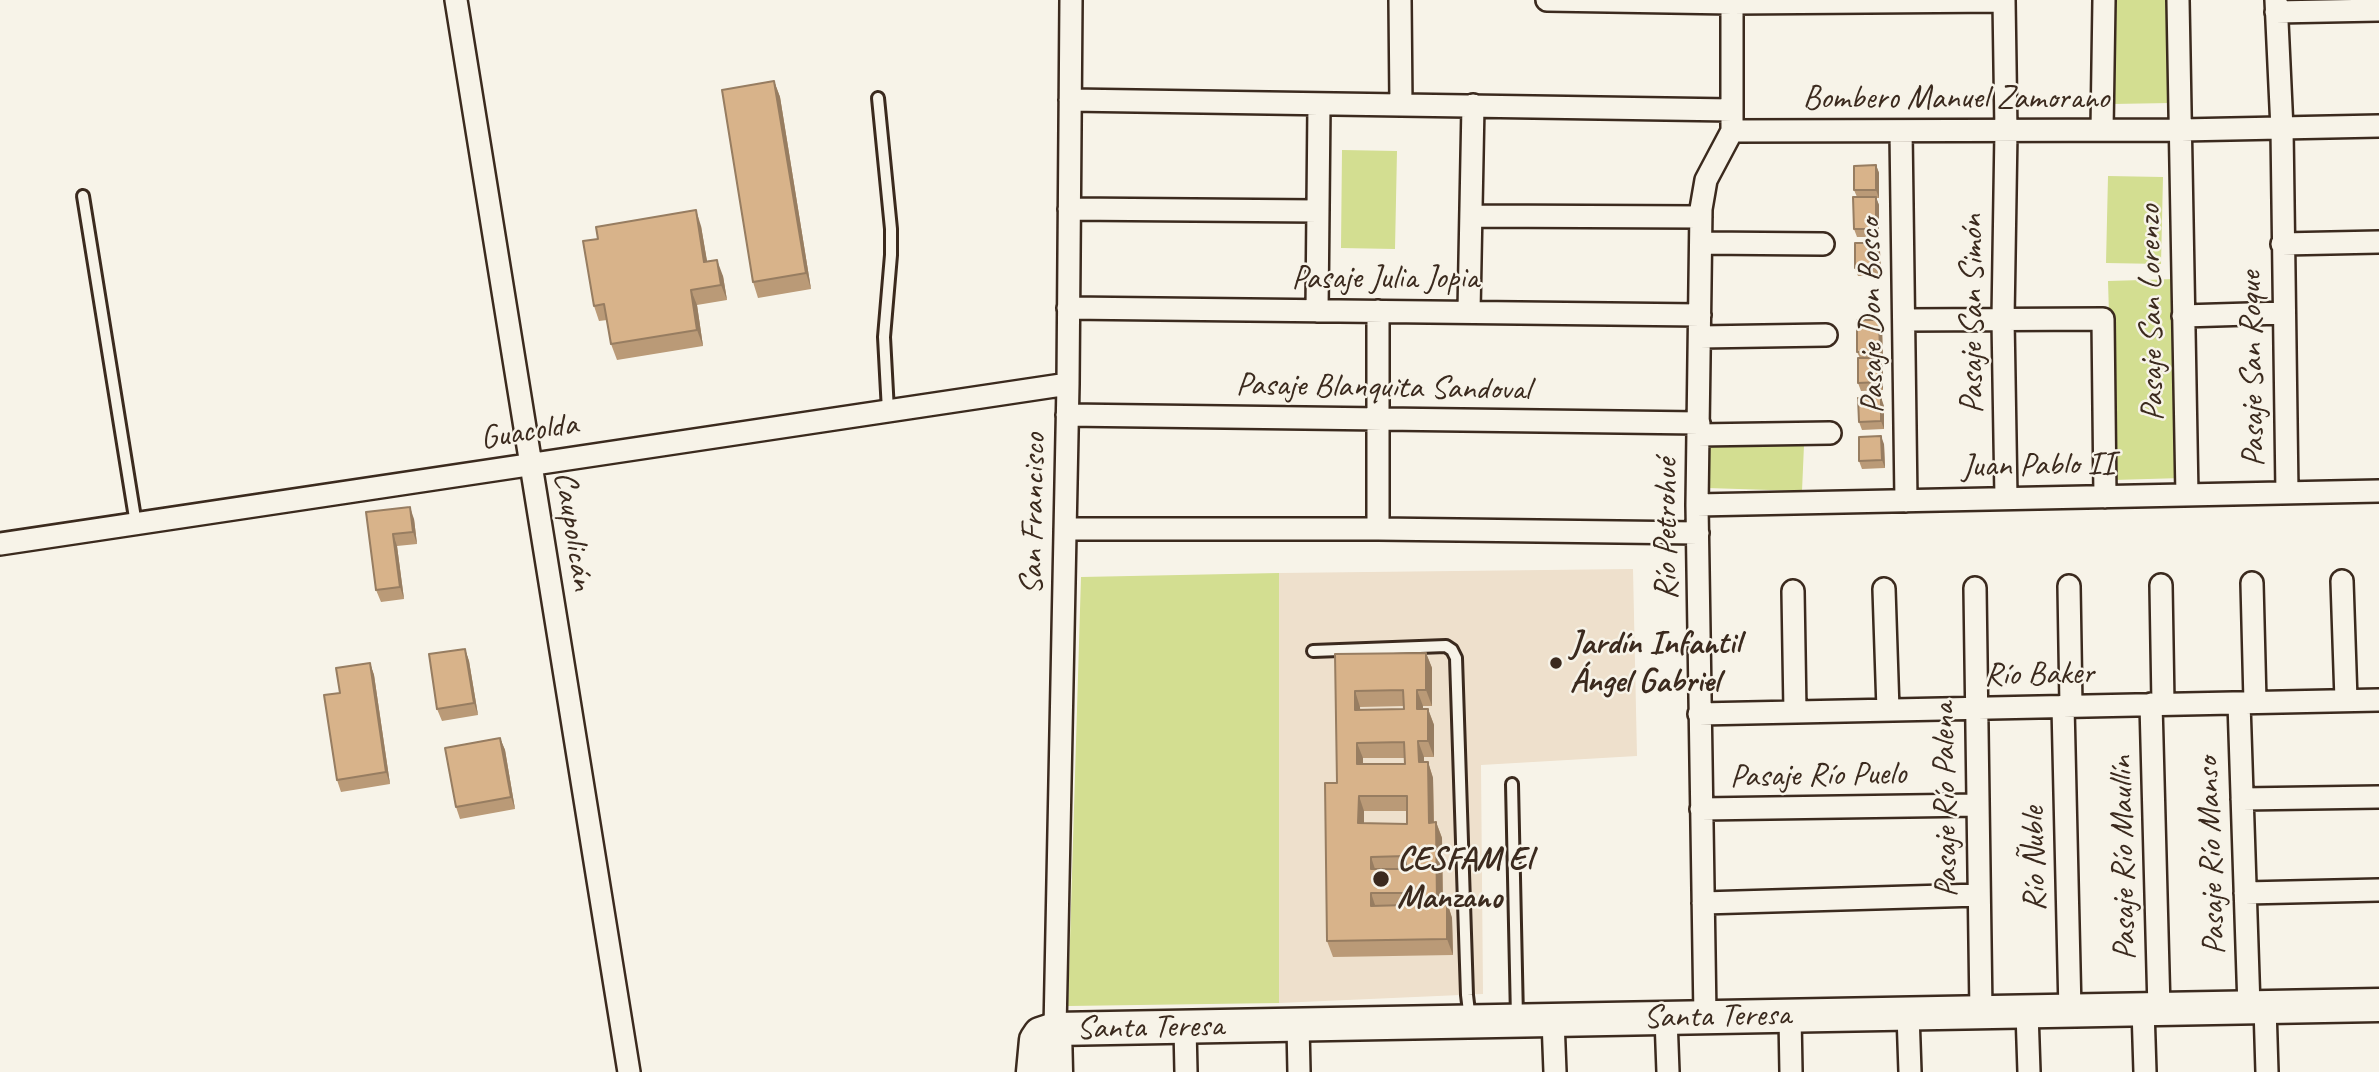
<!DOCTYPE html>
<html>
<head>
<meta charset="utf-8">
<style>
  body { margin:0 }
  canvas { display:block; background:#f7f3e8 }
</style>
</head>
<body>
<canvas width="2379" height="1072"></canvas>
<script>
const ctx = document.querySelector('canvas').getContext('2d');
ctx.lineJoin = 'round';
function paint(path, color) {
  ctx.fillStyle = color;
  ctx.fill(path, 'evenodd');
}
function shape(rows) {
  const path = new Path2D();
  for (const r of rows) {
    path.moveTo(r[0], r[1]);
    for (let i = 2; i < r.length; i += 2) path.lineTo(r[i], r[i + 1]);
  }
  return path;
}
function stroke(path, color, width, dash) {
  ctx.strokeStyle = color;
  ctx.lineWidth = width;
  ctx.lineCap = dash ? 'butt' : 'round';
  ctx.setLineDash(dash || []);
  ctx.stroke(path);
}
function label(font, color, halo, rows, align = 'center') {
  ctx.font = font + ' Caveat,sans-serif';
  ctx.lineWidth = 5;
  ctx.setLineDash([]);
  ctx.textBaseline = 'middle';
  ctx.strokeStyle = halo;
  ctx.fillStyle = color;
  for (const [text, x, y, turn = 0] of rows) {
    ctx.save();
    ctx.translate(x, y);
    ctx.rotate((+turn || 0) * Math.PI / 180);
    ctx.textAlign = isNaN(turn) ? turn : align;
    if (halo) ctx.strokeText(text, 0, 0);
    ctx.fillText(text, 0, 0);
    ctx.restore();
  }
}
const built = shape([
  [1633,569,1637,756,1481,765,1483,994,1279,1003,1279,573]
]);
const green = shape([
  [2112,0,2170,0,2171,103,2112,104],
  [1342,150,1397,151,1395,249,1341,248],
  [2108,176,2163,177,2161,264,2106,263],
  [2176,279,2182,478,2114,480,2108,281],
  [1709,442,1804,445,1802,491,1707,488],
  [1279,573,1279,1003,1068,1006,1081,577]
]);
const lane = shape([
  [878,98,891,229,891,255,884,337,888,411],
  [83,196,136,524],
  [1313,651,1446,646,1452,650,1456,658,1467,995,1470,1020],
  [1512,784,1517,1018]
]);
const street = shape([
  [456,0,629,1072],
  [1400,0,1401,105],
  [1547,0,1732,3,2004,1],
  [2004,0,2006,131,2003,319,2006,498],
  [2178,0,2187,495],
  [2276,0,2282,129,2287,493],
  [2276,12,2379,10],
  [1070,100,1732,110],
  [2102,130,2104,0],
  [1732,131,2181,130,2379,126],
  [1901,131,1906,501],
  [1069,209,1318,211],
  [1471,216,1701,217],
  [1701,243,1823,244],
  [2282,244,2379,242],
  [1068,308,1700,315],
  [1317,311,1319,104],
  [1378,311,1378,529],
  [1469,311,1473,105],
  [2183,316,2283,313],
  [1904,320,2103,319,2105,497],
  [1700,337,1826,335],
  [1067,415,1699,423],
  [1698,435,1830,433],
  [1697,505,2379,491],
  [1065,529,1378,529,1698,533],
  [0,544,1068,384],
  [2342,581,2346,700],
  [2252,583,2255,702],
  [2161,585,2163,704],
  [2069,586,2071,706],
  [1975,588,1981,1012],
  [1884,589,1888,710],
  [1793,591,1795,712],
  [2239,703,2249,1007],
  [2151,704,2159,1009],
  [2063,706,2070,1011],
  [1699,714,2379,700],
  [2242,799,2379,797],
  [1701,809,1978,805],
  [2245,893,2379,890],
  [1703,903,1979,895],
  [2265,1007,2267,1072],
  [2143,1009,2145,1072],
  [2027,1012,2029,1072],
  [1908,1014,1910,1072],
  [1790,1016,1791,1072],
  [1705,1017,1697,505,1701,209,1706,180,1732,131,1732,0],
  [1666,1018,1668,1072],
  [1553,1020,1555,1072],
  [1298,1025,1299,1072],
  [1185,1027,1186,1072],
  [1055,1029,1068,384,1071,0]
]);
const secondary = shape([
  [1055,1029,1056,1072],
  [1033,1072,1036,1040,1040,1034,1055,1029,2379,1005]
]);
const wall = shape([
  [774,81,780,97,811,289,758,298,753,282],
  [1876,165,1879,173,1879,198,1876,198,1879,205,1879,237,1857,237,1854,229,1857,197,1854,190],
  [701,226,707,262,723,276,727,300,697,305,703,346,617,360,611,344,607,320,599,321,594,306],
  [1877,243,1880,251,1881,276,1858,276,1855,268],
  [1879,320,1882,328,1883,360,1881,360,1883,366,1883,390,1861,391,1858,383,1860,358,1857,352],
  [1884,406,1884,429,1862,430,1859,422],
  [1884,444,1885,468,1862,469,1859,461],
  [366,512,414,519,417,544,397,546,404,599,381,602,376,590],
  [465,649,469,661,478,715,442,721,437,709],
  [1426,653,1432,668,1432,706,1423,706,1423,709,1428,709,1434,725,1434,757,1424,757,1424,762,1428,762,1433,778,1434,822,1436,822,1442,838,1443,902,1447,902,1452,918,1453,955,1333,957,1327,941,1337,783,1335,654],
  [1404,706,1404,709,1360,709,1360,707],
  [1363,758,1405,758,1405,764,1363,764],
  [1364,811,1407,811,1407,824,1364,823],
  [370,663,374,675,390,784,341,792,337,780,340,693],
  [500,738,505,750,515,809,460,819,456,807]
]);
const shadedWall = shape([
  [774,81,780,97,811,289,806,273],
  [1876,165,1879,173,1879,198,1876,190],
  [1876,197,1879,205,1879,237,1876,229],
  [696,210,701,226,710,278,704,262],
  [1877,243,1880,251,1881,276,1878,268],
  [717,260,723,276,727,300,721,285],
  [691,290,697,305,703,346,697,330],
  [1879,320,1882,328,1883,360,1880,351],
  [1880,358,1883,366,1883,390,1880,382],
  [1881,397,1884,406,1884,429,1881,421],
  [1881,436,1884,444,1885,468,1882,460],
  [410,507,414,519,417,544,413,532],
  [393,534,397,546,404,599,400,587],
  [465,649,469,661,478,715,474,703],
  [1426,653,1432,668,1432,706,1426,690],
  [370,663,374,675,390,784,386,772],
  [1417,690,1423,706,1423,725,1417,709],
  [1355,691,1360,707,1361,725,1355,710],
  [1428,709,1434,725,1434,757,1428,741],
  [500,738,505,750,515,809,511,797],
  [1418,741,1424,757,1424,778,1419,762],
  [1357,743,1363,758,1363,780,1357,764],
  [1428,762,1433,778,1434,838,1429,823],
  [1359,796,1364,811,1364,839,1358,823],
  [1436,822,1442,838,1443,918,1437,902],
  [1371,857,1376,872,1371,869],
  [1371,893,1376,908,1371,906],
  [1447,902,1452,918,1453,955,1447,939]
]);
const building = shape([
  [774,81,806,273,753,282,722,90,774,81],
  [1876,165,1876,190,1854,190,1854,166,1876,165],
  [1853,197,1876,197,1876,229,1854,229,1853,197],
  [696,210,704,262,717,260,721,285,691,290,697,330,611,344,604,304,594,306,583,241,598,239,596,227,696,210],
  [1855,243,1877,243,1878,268,1855,268,1855,243],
  [1857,320,1879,320,1880,351,1857,352,1857,320],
  [1858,358,1880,358,1880,382,1858,383,1858,358],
  [1881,397,1881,421,1859,422,1858,398,1881,397],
  [1881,436,1882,460,1859,461,1859,437,1881,436],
  [410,507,413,532,393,534,400,587,376,590,366,512,410,507],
  [465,649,474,703,437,709,429,654,465,649],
  [1426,653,1426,690,1417,690,1417,709,1428,709,1428,741,1418,741,1419,762,1428,762,1429,823,1436,822,1437,902,1447,902,1447,939,1327,941,1325,783,1337,783,1335,654,1426,653],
  [1403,690,1404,709,1355,710,1355,691,1403,690],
  [1404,742,1405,764,1357,764,1357,743,1404,742],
  [1359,796,1407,796,1407,824,1358,823,1359,796],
  [1406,856,1406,869,1371,869,1371,857,1406,856],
  [1371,893,1406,893,1406,905,1371,906,1371,893],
  [370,663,386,772,337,780,324,695,340,693,336,668,370,663],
  [500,738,511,797,456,807,445,748,500,738]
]);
const markers = [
  [1556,663,7,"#3b2a1e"],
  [1381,879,9,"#3b2a1e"]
];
const streetNames = [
  ["Bombero Manuel Zamorano",1956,99],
  ["Pasaje Julia Jopia",1385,279],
  ["Pasaje San Lorenzo",2152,313,-91],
  ["Pasaje San Simón",1973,314,-90],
  ["Pasaje Don Bosco",1872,316,-91],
  ["Pasaje San Roque",2253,369,-91],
  ["Pasaje Blanquita Sandoval",1383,388,1],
  ["Guacolda",529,432,-9],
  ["Juan Pablo II",2038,466,-1],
  ["San Francisco",1034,514,-89],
  ["Río Petrohué",1667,529,-90],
  ["Caupolicán",573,531,81],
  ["Río Baker",2039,675,-1],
  ["Pasaje Río Puelo",1818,776,-1],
  ["Pasaje Río Palena",1946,800,-91],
  ["Pasaje Río Manso",2212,856,-92],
  ["Pasaje Río Maullín",2124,858,-91],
  ["Río Ñuble",2035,859,-91],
  ["Santa Teresa",1717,1017,-1],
  ["Santa Teresa",1150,1028,-1]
];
const poiNames = [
  ["Jardín Infantil",1570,644],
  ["Ángel Gabriel",1570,682],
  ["CESFAM El",1397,860],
  ["Manzano",1397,898]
];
paint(built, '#eee0cc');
paint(green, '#d3de91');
stroke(lane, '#3b2a1e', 16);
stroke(street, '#3b2a1e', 26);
stroke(secondary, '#3b2a1e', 37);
stroke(lane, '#f7f3e8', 10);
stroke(street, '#f7f3e8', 21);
stroke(secondary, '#f7f3e8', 32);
paint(wall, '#ba9a77');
paint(shadedWall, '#977d61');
paint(building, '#d8b38a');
stroke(building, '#977d61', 2);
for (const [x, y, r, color] of markers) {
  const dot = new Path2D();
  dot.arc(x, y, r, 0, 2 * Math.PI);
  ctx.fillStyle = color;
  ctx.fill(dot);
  stroke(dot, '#f7f3e8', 2.5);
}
label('33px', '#3b2a1e', '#f7f3e8', streetNames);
label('bold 33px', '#3b2a1e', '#f7f3e8', poiNames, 'left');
</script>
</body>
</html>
